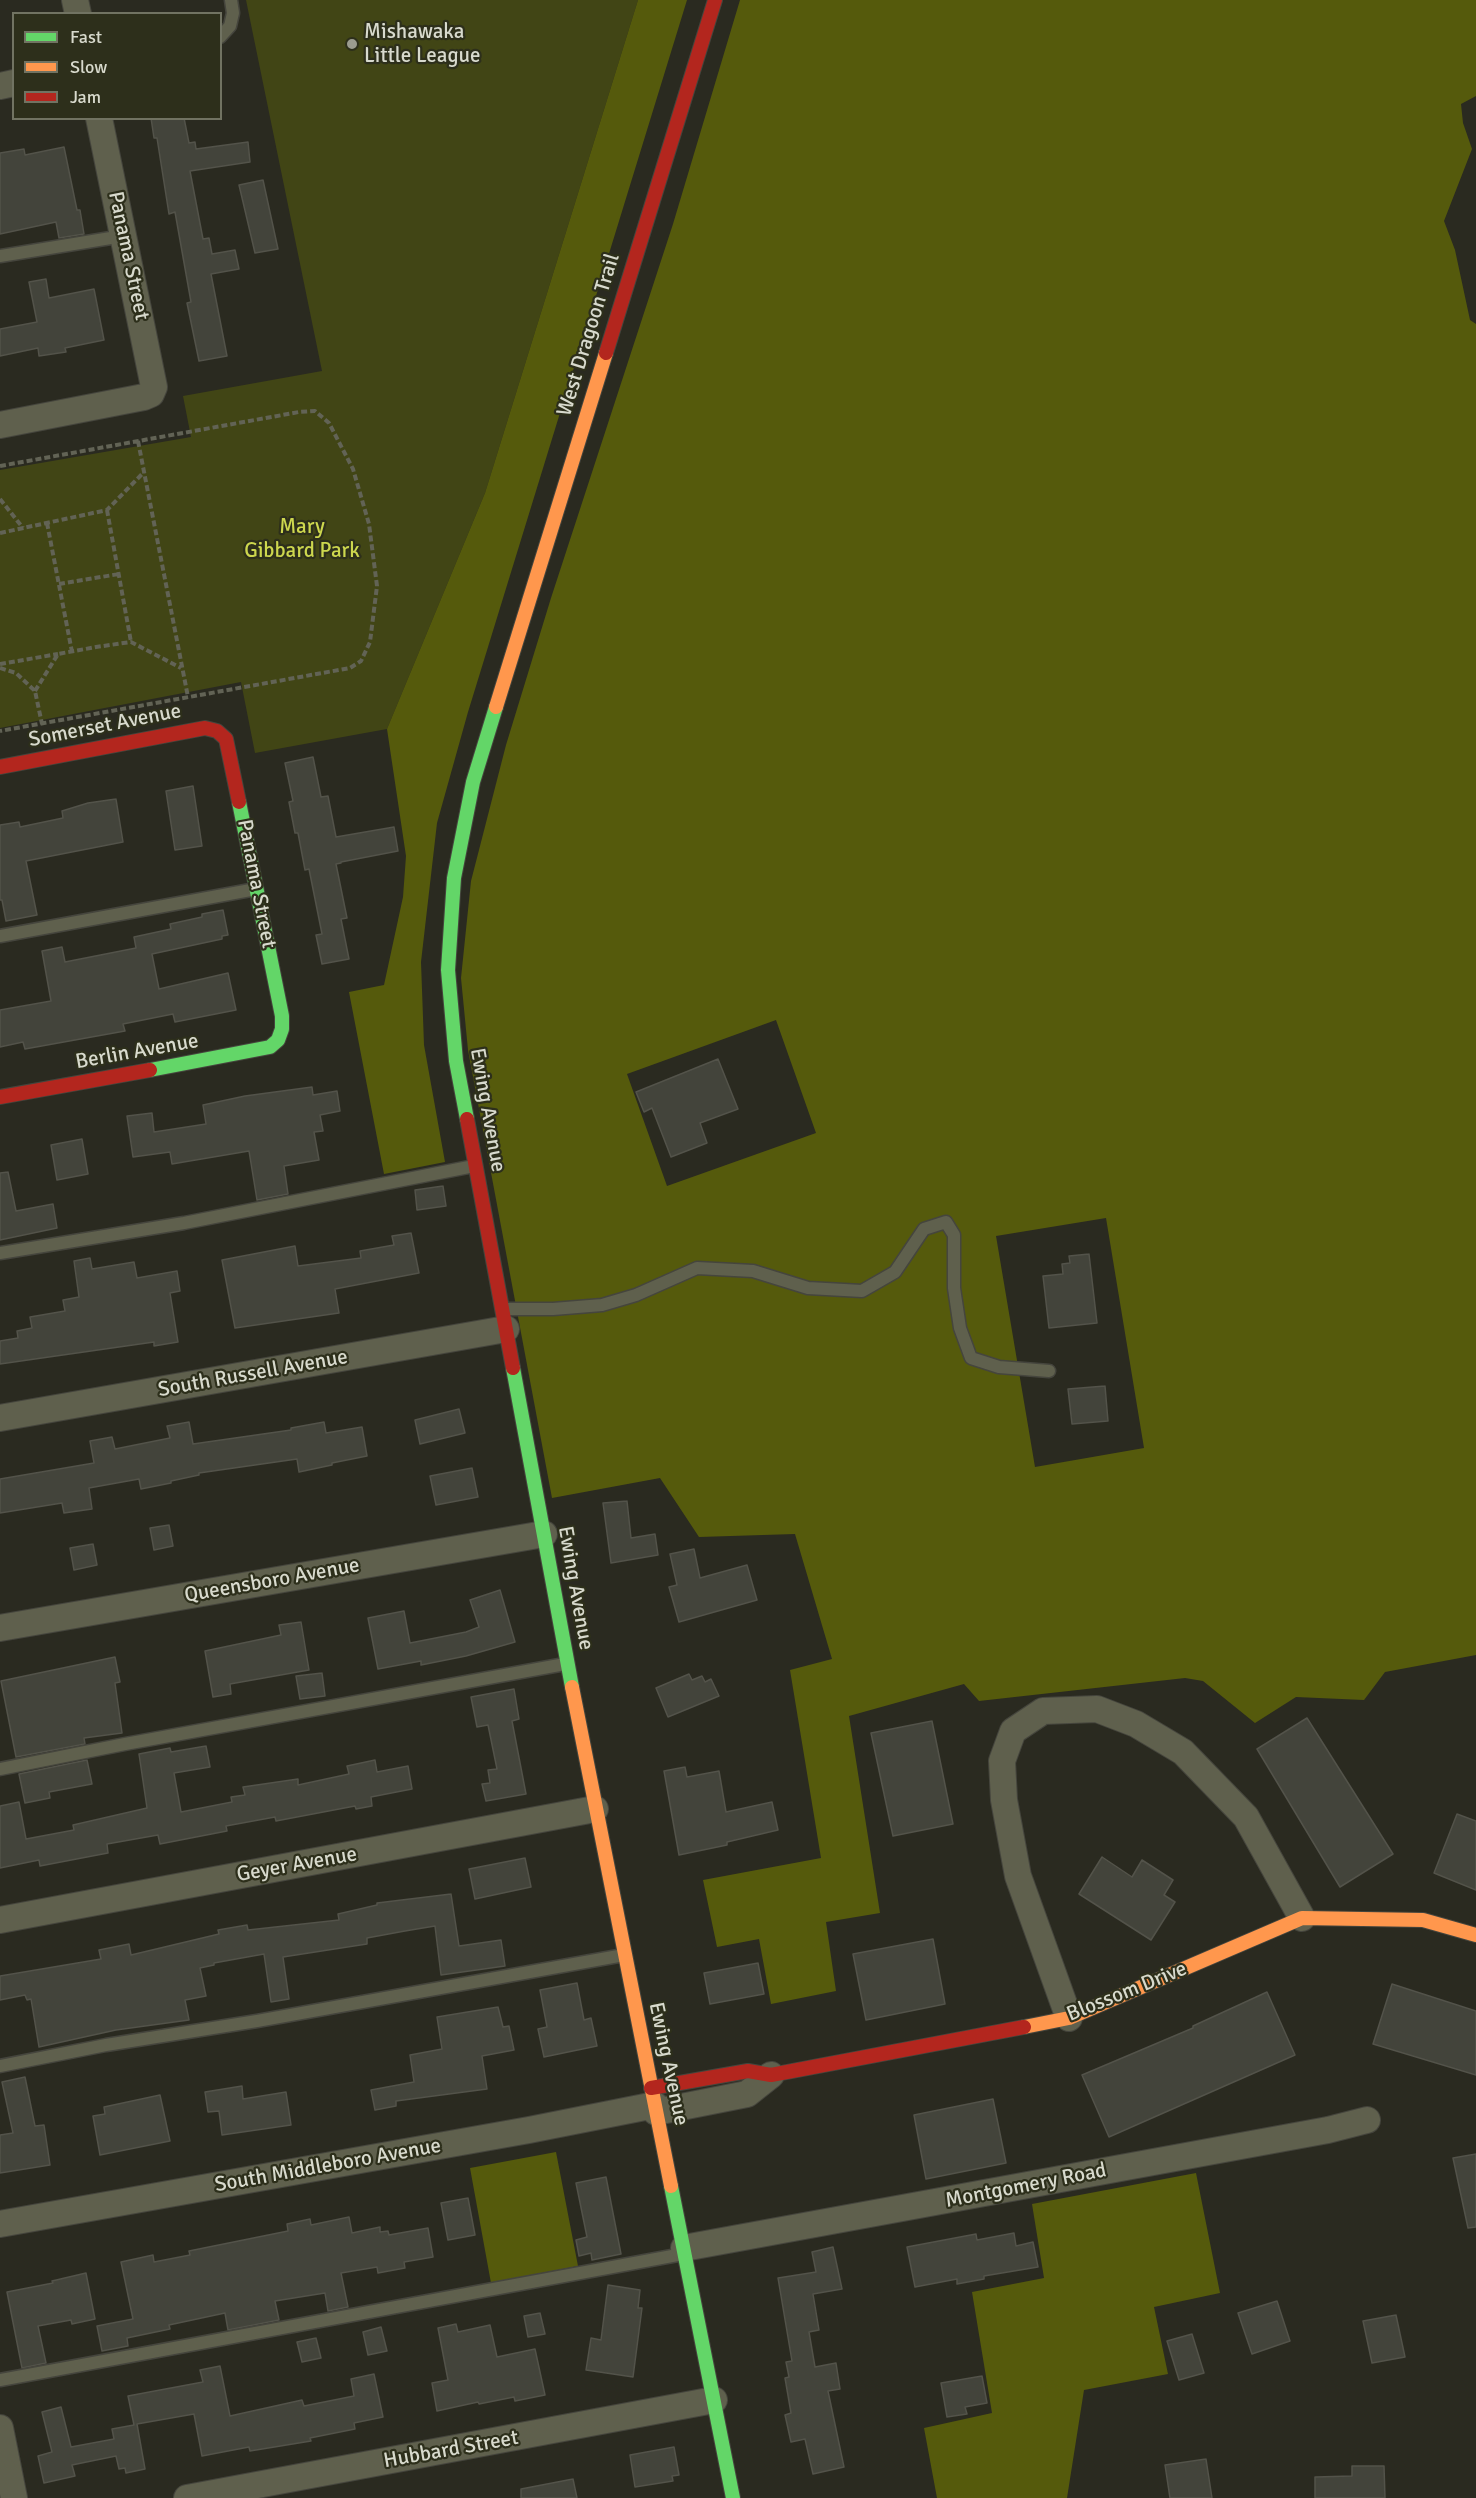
<!DOCTYPE html>
<html>
<head>
<meta charset="utf-8">
<style>
  body { margin:0 }
  #map { position:relative; width:1476px; height:2498px; overflow:hidden; background:#2a2a20; font-family:Signika,sans-serif }
  canvas { display:block }
  .legend { position:absolute; left:12px; top:12px; width:210px; height:108px; box-sizing:border-box; background:#2d2f1b; border:2px solid #717362; margin:0; padding:8px 10px; list-style:none; font-size:18px; color:#d8dacd }
  .legend li { display:flex; align-items:center; gap:12px; height:30px }
  .legend b { width:30px; border:2px solid #717362 }
</style>
</head>
<body>
<div id="map">
<canvas width="1476" height="2498"></canvas>
<ul class="legend">
<li><b style="height:8px;background:#63d668"></b>Fast</li>
<li><b style="height:8px;background:#ff974d"></b>Slow</li>
<li><b style="height:8px;background:#b3261e"></b>Jam</li>
</ul>
</div>
<script>
const ctx = document.querySelector('canvas').getContext('2d');
ctx.lineJoin = 'round';
function paint(path, color) {
  ctx.fillStyle = color;
  ctx.fill(path, 'evenodd');
}
function shape(rows) {
  const path = new Path2D();
  for (const r of rows) {
    path.moveTo(r[0], r[1]);
    for (let i = 2; i < r.length; i += 2) path.lineTo(r[i], r[i + 1]);
  }
  return path;
}
function stroke(path, color, width, dash) {
  ctx.strokeStyle = color;
  ctx.lineWidth = width;
  ctx.lineCap = dash ? 'butt' : 'round';
  ctx.setLineDash(dash || []);
  ctx.stroke(path);
}
function label(font, color, halo, rows, align = 'center') {
  ctx.font = font + ' Signika,sans-serif';
  ctx.lineWidth = 4.5;
  ctx.setLineDash([]);
  ctx.textBaseline = 'middle';
  ctx.strokeStyle = halo;
  ctx.fillStyle = color;
  for (const [text, x, y, turn = 0] of rows) {
    ctx.save();
    ctx.translate(x, y);
    ctx.rotate((+turn || 0) * Math.PI / 180);
    ctx.textAlign = isNaN(turn) ? turn : align;
    if (halo) ctx.strokeText(text, 0, 0);
    ctx.fillText(text, 0, 0);
    ctx.restore();
  }
}
const green = shape([
  [246,0,638,0,485,493,387,729,255,753,241,682,0,728,0,470,191,437,183,396,322,371]
]);
const forest = shape([
  [638,0,687,0,468,712,437,823,421,962,424,1045,445,1162,384,1174,349,992,384,985,403,897,406,856,387,729,485,493],
  [740,0,1476,0,1476,96,1461,104,1463,123,1472,149,1444,221,1455,250,1470,320,1476,324,1476,1655,1385,1672,1364,1700,1296,1697,1255,1723,1203,1681,1185,1678,979,1701,964,1684,849,1716,880,1913,826,1922,836,1991,771,2004,759,1939,717,1947,703,1880,821,1858,790,1670,832,1659,795,1534,699,1537,660,1478,552,1498,468,1050,461,978,471,881,506,745,551,598,673,224],
  [776,1020,816,1133,667,1186,627,1074],
  [1106,1218,1144,1448,1035,1467,996,1236],
  [556,2152,578,2266,491,2283,470,2168],
  [1196,2173,1220,2293,1154,2307,1168,2374,1084,2390,1067,2498,937,2498,924,2428,992,2413,972,2292,1044,2278,1032,2204]
]);
const building = shape([
  [151,118,184,118,189,143,195,142,196,149,248,142,250,162,190,171,203,239,209,238,212,254,235,250,239,269,211,274,227,356,199,361,187,303,191,302,175,212,169,214,157,138,154,138,151,118],
  [64,147,77,210,80,210,84,234,59,238,56,222,0,234,0,153,24,149,25,155,64,147],
  [263,180,278,249,255,253,239,185,263,180],
  [46,279,49,298,94,289,104,340,65,348,66,352,39,356,38,348,0,356,0,329,37,322,29,282,46,279],
  [313,757,321,797,328,796,336,837,394,827,398,851,341,862,341,863,336,864,347,918,341,919,349,959,322,964,316,935,322,934,309,869,305,870,298,833,295,833,289,802,293,801,285,763,313,757],
  [193,786,202,846,175,850,166,791,193,786],
  [116,799,123,842,26,861,37,915,6,921,2,900,0,900,0,825,19,822,20,827,63,818,62,811,88,803,116,799],
  [223,910,228,935,222,936,222,939,152,954,159,989,228,973,236,1010,175,1022,173,1014,123,1024,125,1031,25,1049,23,1042,0,1047,0,1010,51,1001,42,951,62,947,65,962,136,948,134,937,171,929,170,924,202,917,202,914,223,910],
  [718,1059,738,1109,700,1123,707,1143,671,1157,652,1108,644,1112,636,1092,718,1059],
  [312,1087,313,1095,337,1091,340,1111,320,1115,323,1131,314,1132,319,1160,284,1166,288,1194,257,1200,249,1151,172,1164,170,1152,133,1157,127,1116,152,1113,154,1132,206,1124,203,1105,245,1096,312,1087],
  [82,1139,88,1174,57,1180,51,1145,82,1139],
  [8,1172,16,1211,53,1204,57,1228,0,1240,0,1173,8,1172],
  [443,1186,446,1206,417,1210,415,1190,443,1186],
  [411,1233,419,1273,335,1289,339,1313,235,1328,222,1260,295,1246,298,1266,361,1258,360,1251,394,1245,392,1236,411,1233],
  [1089,1254,1097,1323,1049,1328,1043,1276,1063,1274,1062,1264,1070,1263,1069,1256,1089,1254],
  [90,1258,92,1269,134,1262,137,1278,177,1271,180,1291,170,1293,178,1342,154,1346,154,1342,0,1364,0,1341,18,1338,17,1331,32,1328,30,1317,65,1311,63,1300,79,1297,74,1261,90,1258],
  [1105,1386,1108,1421,1072,1424,1068,1389,1105,1386],
  [459,1409,465,1433,420,1444,415,1420,459,1409],
  [189,1422,193,1444,291,1430,291,1428,324,1422,326,1433,362,1427,367,1456,332,1463,332,1465,299,1472,297,1459,199,1473,199,1475,171,1481,171,1483,141,1489,139,1479,89,1488,92,1509,64,1513,62,1503,0,1513,0,1479,94,1463,90,1441,112,1437,115,1449,170,1438,167,1426,189,1422],
  [472,1468,478,1497,436,1505,430,1476,472,1468],
  [627,1501,631,1538,655,1534,658,1555,611,1563,603,1503,627,1501],
  [169,1525,173,1546,154,1550,150,1528,169,1525],
  [93,1544,97,1565,74,1570,70,1548,93,1544],
  [694,1549,700,1578,747,1565,757,1600,679,1622,669,1587,677,1585,670,1554,694,1549],
  [500,1590,515,1642,466,1656,421,1665,421,1661,378,1669,368,1618,404,1611,410,1643,466,1632,479,1627,470,1600,500,1590],
  [301,1622,309,1670,230,1684,231,1694,213,1697,205,1651,281,1635,279,1625,301,1622],
  [115,1657,120,1682,115,1683,122,1733,84,1738,85,1744,16,1757,1,1681,115,1657],
  [322,1673,325,1696,300,1699,296,1676,322,1673],
  [689,1674,692,1680,702,1676,705,1682,711,1679,719,1696,668,1717,656,1688,689,1674],
  [514,1689,519,1719,512,1721,526,1794,486,1801,482,1784,490,1783,488,1770,497,1769,488,1725,477,1727,471,1697,514,1689],
  [1307,1718,1393,1854,1340,1887,1257,1749,1307,1718],
  [932,1721,953,1824,893,1836,871,1733,932,1721],
  [206,1746,210,1767,174,1773,181,1812,232,1802,231,1797,245,1795,243,1787,298,1779,298,1785,349,1774,347,1766,375,1760,377,1772,408,1766,412,1789,371,1797,372,1806,356,1809,355,1806,276,1821,275,1817,226,1826,227,1831,160,1844,158,1835,107,1844,108,1853,40,1866,39,1860,0,1868,0,1806,19,1802,26,1839,74,1830,73,1825,147,1808,139,1754,170,1748,171,1752,206,1746],
  [87,1760,92,1784,49,1792,50,1798,25,1803,19,1774,87,1760],
  [685,1767,687,1777,719,1771,726,1812,772,1802,778,1830,727,1842,727,1845,679,1855,664,1771,685,1767],
  [1457,1814,1476,1821,1476,1890,1434,1873,1457,1814],
  [1102,1857,1132,1877,1142,1860,1173,1880,1164,1895,1175,1902,1151,1940,1079,1894,1102,1857],
  [525,1858,531,1887,475,1899,469,1869,525,1858],
  [451,1894,459,1946,501,1940,505,1966,441,1975,435,1926,405,1931,367,1938,367,1944,283,1957,289,1999,271,2002,264,1954,214,1963,214,1965,200,1968,206,1996,185,2000,189,2020,116,2030,39,2047,31,1999,27,2000,25,1995,0,2000,0,1976,101,1959,99,1950,129,1944,131,1955,219,1934,218,1930,247,1925,248,1930,339,1920,338,1914,377,1905,377,1903,451,1894],
  [933,1939,945,2004,866,2020,853,1954,933,1939],
  [758,1963,764,1994,710,2004,704,1973,758,1963],
  [577,1983,584,2020,591,2018,597,2046,544,2057,538,2029,547,2027,540,1990,577,1983],
  [1392,1984,1476,2011,1476,2075,1373,2044,1392,1984],
  [1267,1992,1295,2055,1109,2137,1082,2075,1193,2028,1193,2026,1267,1992],
  [498,2007,503,2027,509,2026,514,2050,482,2056,487,2089,396,2101,396,2106,375,2110,371,2090,414,2082,410,2055,442,2049,437,2017,498,2007],
  [25,2077,35,2126,44,2125,50,2165,0,2173,0,2135,13,2133,2,2082,25,2077],
  [242,2086,243,2099,286,2092,291,2125,222,2135,219,2111,208,2112,205,2092,242,2086],
  [160,2095,170,2141,100,2155,93,2116,105,2114,104,2107,160,2095],
  [993,2099,1006,2163,926,2179,914,2115,993,2099],
  [1476,2154,1476,2227,1468,2228,1453,2158,1476,2154],
  [606,2177,621,2254,592,2260,591,2253,579,2256,576,2240,587,2237,576,2183,606,2177],
  [468,2198,475,2235,448,2240,441,2203,468,2198],
  [349,2217,352,2233,380,2227,380,2232,388,2231,389,2235,428,2228,433,2257,404,2262,405,2268,378,2273,377,2267,341,2273,348,2307,328,2311,325,2293,275,2301,279,2320,228,2330,225,2313,169,2325,170,2329,127,2338,128,2346,102,2351,97,2326,133,2319,121,2262,153,2255,154,2262,190,2255,189,2251,288,2231,287,2224,310,2219,311,2225,349,2217],
  [1014,2233,1016,2246,1033,2242,1038,2267,984,2276,984,2279,957,2284,957,2279,915,2287,907,2247,976,2234,977,2240,1014,2233],
  [833,2247,842,2289,813,2294,819,2330,809,2332,815,2367,836,2363,840,2389,828,2391,844,2467,813,2474,805,2439,791,2442,785,2415,791,2413,785,2378,789,2377,786,2362,792,2361,778,2278,816,2272,812,2252,833,2247],
  [86,2273,95,2319,72,2324,71,2320,38,2326,46,2363,22,2368,7,2292,53,2283,52,2281,86,2273],
  [608,2285,640,2290,638,2308,642,2308,633,2377,586,2370,591,2338,601,2340,608,2285],
  [1277,2301,1290,2341,1252,2354,1238,2313,1277,2301],
  [540,2313,545,2334,528,2337,524,2316,540,2313],
  [1396,2315,1405,2357,1372,2363,1363,2321,1396,2315],
  [456,2324,458,2332,490,2325,497,2357,535,2349,545,2395,515,2401,514,2397,479,2404,478,2402,437,2411,432,2383,448,2380,438,2328,456,2324],
  [381,2327,387,2351,368,2355,363,2332,381,2327],
  [1192,2334,1204,2373,1179,2380,1167,2341,1192,2334],
  [316,2338,321,2358,302,2362,297,2342,316,2338],
  [220,2366,230,2416,302,2400,304,2406,354,2396,351,2379,374,2374,383,2417,354,2423,355,2429,310,2438,311,2441,250,2451,249,2447,202,2456,194,2414,137,2424,145,2469,126,2473,125,2468,119,2469,116,2456,72,2465,75,2476,44,2483,38,2456,52,2452,42,2412,61,2407,71,2447,114,2439,112,2429,134,2425,128,2396,203,2382,200,2370,220,2366],
  [982,2376,987,2403,965,2407,967,2414,947,2417,941,2383,982,2376],
  [674,2447,679,2475,672,2476,673,2481,635,2487,630,2455,674,2447],
  [1206,2459,1212,2498,1170,2498,1165,2465,1206,2459],
  [1352,2466,1384,2466,1385,2498,1315,2498,1315,2477,1352,2476,1352,2466],
  [573,2479,577,2498,521,2498,521,2489,573,2479]
]);
const path = shape([
  [138,441,188,697],
  [0,466,299,412,315,411,329,423,353,469,369,524,377,586,370,642,361,661,350,668,0,731],
  [0,499,23,528],
  [107,510,131,642],
  [47,523,72,652],
  [0,533,107,510,144,472],
  [59,584,119,574],
  [0,664,58,654],
  [0,668,16,673,35,691,42,724],
  [35,691,58,654,96,647,131,642,181,668]
]);
const lane = shape([
  [220,37,230,26,233,13,231,0],
  [0,256,123,236],
  [0,936,256,889],
  [0,1253,184,1223,474,1166],
  [503,1309,553,1309,602,1305,636,1295,697,1268,753,1271,808,1288,862,1291,895,1272,924,1229,946,1222,954,1235,954,1288,960,1328,971,1358,999,1367,1049,1371],
  [0,1769,125,1744,565,1664],
  [0,2066,106,2045,257,2021,624,1955],
  [0,2380,683,2254]
]);
const street = shape([
  [75,0,78,14],
  [0,86,14,83],
  [0,425,144,397,151,394,154,387,99,118],
  [0,1418,506,1329],
  [0,1628,544,1534],
  [0,1920,595,1809],
  [1069,2018,1018,1876,1004,1800,1002,1761,1013,1731,1043,1711,1097,1709,1136,1724,1183,1752,1246,1817,1302,1918],
  [656,2112,747,2094,771,2075],
  [0,2224,529,2130,655,2105],
  [684,2248,1328,2130,1367,2120],
  [0,2428,14,2498],
  [187,2498,714,2400]
]);
const fast = shape([
  [150,1070,270,1047,278,1040,282,1029,282,1016,239,802],
  [467,1119,456,1061,448,970,454,878,473,782,496,707],
  [513,1368,572,1687],
  [671,2186,733,2498]
]);
const slow = shape([
  [496,707,606,353],
  [572,1687,671,2186],
  [1024,2027,1069,2018,1302,1918,1423,1920,1476,1935]
]);
const jam = shape([
  [606,353,715,0],
  [0,767,205,728,217,731,226,739,239,802],
  [0,1097,150,1070],
  [467,1119,513,1368],
  [651,2088,748,2071,771,2075,1024,2027]
]);
const markers = [
  [352,44,6,"#9b9c90"]
];
const poiNames = [
  ["Mishawaka",364,32],
  ["Little League",364,56]
];
const streetNames = [
  ["Panama Street",128,256,78],
  ["West Dragoon Trail",589,335,-73],
  ["Somerset Avenue",105,726,-11],
  ["Panama Street",256,884,79],
  ["Berlin Avenue",137,1052,-10],
  ["Ewing Avenue",487,1110,80],
  ["South Russell Avenue",253,1374,-10],
  ["Queensboro Avenue",272,1581,-10],
  ["Ewing Avenue",575,1588,80],
  ["Geyer Avenue",297,1865,-10],
  ["Blossom Drive",1127,1992,-22],
  ["Ewing Avenue",668,2064,78],
  ["South Middleboro Avenue",328,2166,-10],
  ["Montgomery Road",1026,2186,-11],
  ["Hubbard Street",451,2450,-10]
];
const parkNames = [
  ["Mary",302,527],
  ["Gibbard Park",302,551]
];
paint(green, '#414515');
paint(forest, '#555a0c');
paint(building, '#43443b');
stroke(building, '#53534a', 1.5);
stroke(lane, '#45453d', 15);
stroke(street, '#45453d', 28);
stroke(fast, '#45453d', 16);
stroke(slow, '#45453d', 16);
stroke(jam, '#45453d', 16);
stroke(path, '#626355', 4, [6, 3]);
stroke(lane, '#5f604d', 12);
stroke(street, '#5f604d', 26);
stroke(fast, '#63d668', 14);
stroke(slow, '#ff974d', 14);
stroke(jam, '#b3261e', 14);
for (const [x, y, r, color] of markers) {
  const dot = new Path2D();
  dot.arc(x, y, r, 0, 2 * Math.PI);
  ctx.fillStyle = color;
  ctx.fill(dot);
  stroke(dot, '#2d2f1b', 2);
}
label('21px', '#d8dacd', '#2d2f1b', poiNames, 'left');
label('21px', '#d8dacd', '#2d2f1b', streetNames);
label('21px', '#cdd74e', '#2d2f1b', parkNames);
</script>
</body>
</html>
